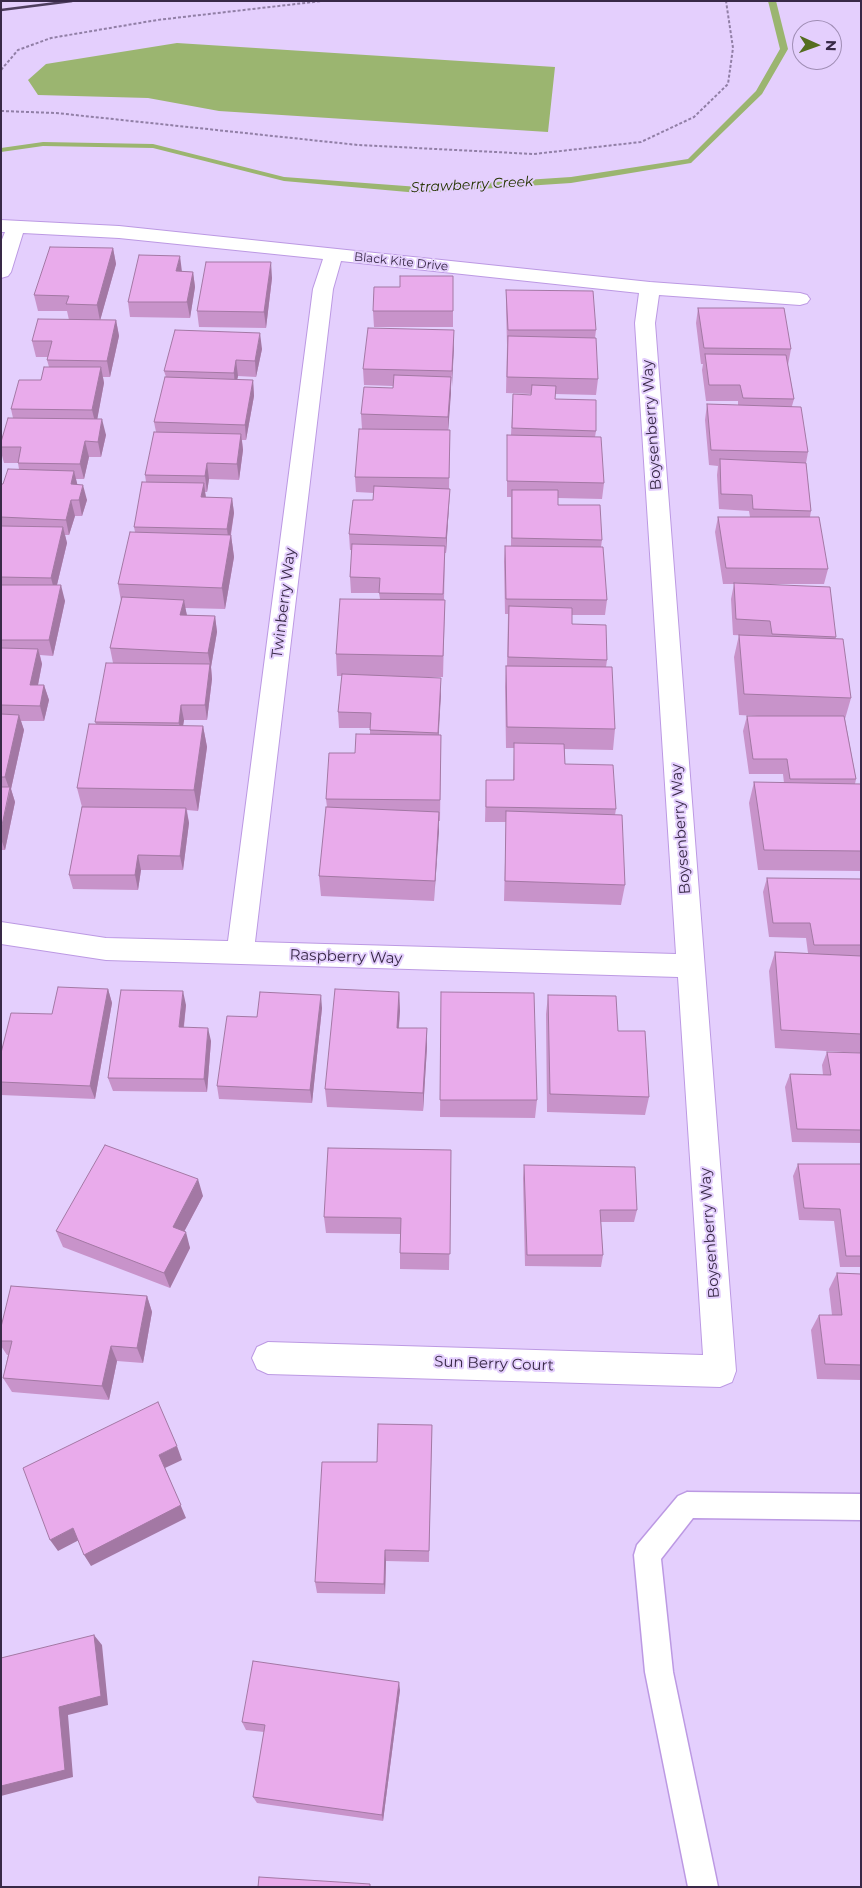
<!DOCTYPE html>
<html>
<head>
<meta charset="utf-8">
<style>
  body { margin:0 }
  #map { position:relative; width:862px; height:1888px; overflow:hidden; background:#e4cffd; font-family:Montserrat,sans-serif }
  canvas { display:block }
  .frame { position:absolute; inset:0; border:2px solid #382947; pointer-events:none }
  .north { position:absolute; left:792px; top:20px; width:50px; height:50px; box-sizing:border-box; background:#e4cffd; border:1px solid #9f8db4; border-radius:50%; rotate:92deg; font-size:14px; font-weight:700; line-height:20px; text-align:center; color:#382947 }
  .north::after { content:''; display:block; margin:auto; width:18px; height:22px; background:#556d1f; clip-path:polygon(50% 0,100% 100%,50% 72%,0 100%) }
</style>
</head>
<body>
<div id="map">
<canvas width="862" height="1888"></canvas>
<div class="frame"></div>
<div class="north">N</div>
</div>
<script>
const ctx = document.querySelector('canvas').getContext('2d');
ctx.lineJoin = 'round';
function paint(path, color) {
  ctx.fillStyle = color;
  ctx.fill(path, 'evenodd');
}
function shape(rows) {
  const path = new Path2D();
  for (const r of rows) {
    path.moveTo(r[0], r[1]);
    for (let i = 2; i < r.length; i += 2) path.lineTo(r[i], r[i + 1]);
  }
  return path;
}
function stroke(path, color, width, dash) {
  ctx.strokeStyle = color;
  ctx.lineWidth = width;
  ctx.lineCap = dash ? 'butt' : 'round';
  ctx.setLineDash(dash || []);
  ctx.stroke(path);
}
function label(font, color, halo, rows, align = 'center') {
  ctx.font = font + ' Montserrat,sans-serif';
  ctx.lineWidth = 4;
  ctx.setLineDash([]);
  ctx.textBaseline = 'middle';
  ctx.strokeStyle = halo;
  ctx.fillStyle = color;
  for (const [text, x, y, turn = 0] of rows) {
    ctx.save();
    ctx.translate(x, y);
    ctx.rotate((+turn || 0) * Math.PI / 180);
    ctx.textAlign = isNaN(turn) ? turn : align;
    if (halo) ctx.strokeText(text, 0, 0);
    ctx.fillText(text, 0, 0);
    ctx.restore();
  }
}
const water = shape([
  [177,43,555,67,548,132,219,111,148,98,38,95,28,80,46,64]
]);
const stream = shape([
  [768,1,776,1,788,49,762,94,691,163,571,183,419,193,284,181,153,148,43,146,1,152,1,148,43,142,153,144,284,177,419,187,571,177,688,159,756,91,780,49,768,1]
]);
const path = shape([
  [1,70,18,50,51,38,157,20,322,1],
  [1,111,56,113,358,145,534,154,641,142,694,117,728,84,733,48,726,1]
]);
const service = shape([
  [687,1492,861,1494,861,1520,693,1518,661,1559,673,1672,718,1887,688,1887,645,1672,634,1555,637,1545,678,1496,687,1492]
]);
const minor = shape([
  [1,220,119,226,650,282,800,293,807,295,810,299,807,303,800,305,659,295,655,323,736,1371,732,1382,720,1387,268,1374,257,1369,252,1358,257,1347,268,1342,703,1355,678,977,106,960,1,944,1,922,106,938,228,941,313,289,323,259,119,238,23,233,11,272,8,276,1,278,1,242,5,232,1,232,1,220],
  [341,261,639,293,635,323,676,954,255,942,333,289,341,261]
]);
const rail = shape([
  [1,10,72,1]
]);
const wall = shape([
  [113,248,116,264,100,320,116,320,119,336,110,377,103,377,104,383,97,419,106,435,101,457,89,457,84,479,76,479,77,484,87,500,82,516,75,516,69,535,65,535,67,543,57,585,65,601,53,656,40,655,42,664,38,685,44,685,49,700,44,721,21,721,24,730,11,789,15,802,5,850,1,850,1,484,3,484,19,469,18,463,4,463,1,452,1,442,13,418,11,409,41,380,49,367,47,360,48,357,36,357,32,341,69,320,67,311,38,311,34,295],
  [182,271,193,272,195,287,190,318,130,317,128,302],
  [453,276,453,327,374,327,373,311,400,287],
  [272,278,266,328,199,327,197,311],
  [506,290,596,330,595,338,598,379,596,395,555,394,555,399,596,431,595,437,604,483,602,499,558,498,558,505,602,540,601,547,607,600,605,615,572,615,572,624,607,660,606,667,615,729,613,750,565,749,565,764,616,809,615,815,625,885,621,905,504,901,506,822,485,822,486,780,513,780,514,748,506,748,505,687,506,666,507,666,508,614,505,614,504,561,505,546,511,546,511,497,507,497,507,435,511,435,513,394,531,395,531,394,506,393,507,345,506,306],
  [698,308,791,349,788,365,794,399,792,406,808,452,806,463,811,511,810,517,828,569,824,584,747,584,836,637,835,639,851,698,845,719,856,779,855,784,861,784,861,871,758,870,749,803,754,782,784,783,783,774,749,774,743,731,747,716,758,716,739,715,734,657,739,635,767,636,733,635,731,599,734,584,723,584,715,532,718,517,750,517,749,511,719,509,717,475,718,466,709,465,705,420,707,404,738,405,738,401,706,401,702,370,703,364,701,364,696,323],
  [454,346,448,430,450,430,449,489,449,505,446,553,445,553,444,600,445,600,443,677,412,677,441,693,438,735,441,735,440,821,439,821,434,901,321,896,319,876,327,807,326,799,355,753,370,734,370,728,339,728,338,712,342,676,337,676,336,654,380,599,379,593,351,593,350,577,352,550,350,550,349,534,373,500,374,493,356,492,355,477,362,429,361,414,393,388,393,386,364,385,363,369],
  [262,349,256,377,238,376,237,380,253,380,254,396,246,440,242,440,243,450,239,480,209,479,207,492,205,492,206,497,232,498,234,513,231,535,234,557,225,609,185,608,187,615,215,616,217,632,211,667,212,679,207,720,184,720,183,726,203,726,207,747,198,811,187,810,189,823,183,870,141,870,138,890,73,889,69,875,82,807,77,788,96,724,95,722,113,663,110,648,121,601,118,584,135,532,134,527,146,482,145,475,156,432,154,422,166,377,164,371],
  [767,878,861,879,861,1143,792,1142,785,1087,790,1074,823,1075,822,1065,827,1052,860,1053,775,1048,769,971,775,952,808,953,806,938,769,937,763,892],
  [108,989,112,1003,95,1099,1,1095,1,1053,52,1014],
  [399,992,400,1011,399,1028,427,1028,427,1047,423,1111,327,1107,325,1089],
  [441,992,537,1100,535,1118,440,1117],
  [548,995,618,1031,649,1097,645,1115,547,1112,546,1014],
  [186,1005,184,1027,211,1041,207,1092,113,1091,108,1078],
  [322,1008,312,1103,219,1099,217,1086],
  [451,1150,449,1270,400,1269,400,1234,326,1233,324,1217],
  [798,1164,861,1164,861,1267,840,1267,834,1221,799,1220,793,1176],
  [524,1165,637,1210,634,1222,601,1222,603,1255,601,1267,525,1266,523,1178],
  [203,1196,184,1232,190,1248,170,1288,63,1247,56,1231],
  [837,1273,861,1274,861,1380,817,1379,811,1330,819,1315,832,1315,829,1289],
  [147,1296,152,1312,143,1363,117,1361,109,1400,12,1392,3,1378,8,1355,7,1355,1,1346,1,1327],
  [432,1425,429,1562,386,1561,385,1594,317,1593,315,1582,377,1462],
  [400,1690,383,1821,257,1803,253,1797,264,1732,246,1730,242,1722]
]);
const shadedWall = shape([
  [113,248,116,264,100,321,97,305],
  [180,256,182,272,176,271],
  [271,262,272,278,266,328,264,312],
  [193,272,195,287,190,318,187,302],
  [116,320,119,336,110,377,107,361],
  [454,330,454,346,452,387,452,371],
  [260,333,262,349,256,377,255,361],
  [236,360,238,376,235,389,234,373],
  [101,367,104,383,96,426,92,410],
  [451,377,451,393,448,433,448,417],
  [253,380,254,396,246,440,245,425],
  [102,419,106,435,101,457,98,442],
  [241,434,243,450,239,480,237,464],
  [85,441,89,457,84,479,80,464],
  [207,463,209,479,207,492,205,476],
  [74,471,78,487,71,484],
  [204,483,206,499,201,497],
  [83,485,87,500,82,516,79,500],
  [450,489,446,553,446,538],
  [232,498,234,513,229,544,227,529],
  [71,500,75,516,69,535,66,520],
  [63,527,67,543,55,593,51,578],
  [231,535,234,557,225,609,222,588],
  [61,585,65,601,53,656,49,640],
  [184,600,187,616,180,615],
  [215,616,217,632,211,667,212,679,207,720,205,705,210,664,208,653],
  [38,649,42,664,35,700,30,685],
  [441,678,441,693,438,748,438,733],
  [44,685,49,700,44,721,40,706],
  [181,705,184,720,181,738,179,723],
  [19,715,24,730,11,789,15,802,5,850,1,839,1,830,10,791,5,777],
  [203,726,207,747,198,811,194,790],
  [186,808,189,823,183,870,180,856],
  [439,812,439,832,434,901,435,881],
  [138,855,141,870,138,890,135,875],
  [108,989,112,1003,95,1099,90,1086],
  [183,991,186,1005,182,1041,179,1027],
  [399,992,400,1011,397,1046,397,1028],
  [321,995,322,1008,312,1103,310,1090],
  [208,1028,211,1041,207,1092,204,1079],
  [427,1028,427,1047,423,1111,423,1093],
  [198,1179,203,1196,178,1243,173,1227],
  [186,1232,190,1248,170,1288,164,1273],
  [147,1296,152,1312,143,1363,137,1348],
  [111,1346,117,1361,109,1400,102,1386],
  [177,1446,182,1460,165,1468,186,1518,91,1566,84,1555,159,1455],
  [73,1528,81,1539,58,1551,50,1540],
  [385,1550,386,1561,385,1594,384,1584],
  [94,1635,102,1645,108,1705,68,1715,73,1777,1,1796,1,1786,59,1707],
  [399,1682,400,1690,383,1821,382,1815]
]);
const building = shape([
  [50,247,113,248,97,305,66,304,69,296,34,295,50,247],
  [139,255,180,256,176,271,193,272,187,302,128,302,139,255],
  [206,262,271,262,264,312,197,311,206,262],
  [400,276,453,276,453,311,373,311,374,287,400,287,400,276],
  [506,290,593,291,596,330,508,330,506,290],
  [698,308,784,308,791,349,704,348,698,308],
  [38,319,116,320,107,361,47,360,52,341,32,341,38,319],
  [368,328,454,330,452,371,363,369,368,328],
  [175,330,260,333,255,361,236,360,234,373,164,371,175,330],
  [508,336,596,338,598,379,507,377,508,336],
  [705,354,786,355,794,399,743,398,740,385,709,385,705,354],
  [44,367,101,367,92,410,11,409,19,380,41,380,44,367],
  [394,375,451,377,448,417,361,414,364,387,393,388,394,375],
  [165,377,253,380,245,425,154,422,165,377],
  [532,385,556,386,555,399,596,400,596,431,512,428,513,394,531,395,532,385],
  [707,404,801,407,808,452,711,450,707,404],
  [8,418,102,419,98,442,85,441,80,464,18,463,21,447,1,447,1,442,8,418],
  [359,429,450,430,449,478,355,477,359,429],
  [154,432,241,434,237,464,207,463,205,476,145,475,154,432],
  [507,435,601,437,604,483,507,481,507,435],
  [720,459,806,463,811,511,753,509,752,495,721,494,720,459],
  [8,469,74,471,71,484,83,485,79,500,71,500,66,520,1,517,1,484,3,484,8,469],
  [142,482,204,483,201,497,232,498,227,529,134,527,142,482],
  [374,486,450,489,446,538,349,534,353,500,373,500,374,486],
  [512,490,558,490,558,505,600,505,602,540,512,538,512,490],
  [718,517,819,517,828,569,726,568,718,517],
  [1,526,63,527,51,578,1,577,1,526],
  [130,532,231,535,222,588,118,584,130,532],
  [352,544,445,546,443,594,379,593,380,578,350,577,352,544],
  [505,546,603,547,607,600,506,599,505,546],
  [734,583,830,587,836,637,772,634,770,621,736,619,734,583],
  [1,585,61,585,49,640,1,640,1,585],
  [122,597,184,600,180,615,215,616,208,653,110,648,122,597],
  [340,599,445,600,443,656,336,654,340,599],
  [509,606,572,608,572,624,606,625,607,660,508,657,509,606],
  [739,635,843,639,851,698,744,694,739,635],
  [1,648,38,649,30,685,44,685,40,706,1,705,1,648],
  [106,663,210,664,205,705,181,705,179,723,95,722,106,663],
  [506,666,612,667,615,729,507,727,506,666],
  [342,674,441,678,438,733,370,730,371,713,338,712,342,674],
  [1,714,19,715,5,777,1,777,1,714],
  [747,716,844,716,856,779,790,779,787,759,753,759,747,716],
  [89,724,203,726,194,790,77,788,89,724],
  [356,734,441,735,440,800,326,799,329,753,355,753,356,734],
  [514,743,564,744,565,764,613,765,616,809,486,807,486,780,514,780,514,743],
  [754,782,861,784,861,851,764,850,754,782],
  [1,787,10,787,1,830,1,787],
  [82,807,186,808,180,856,138,855,135,875,69,875,82,807],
  [326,807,439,812,435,881,319,876,326,807],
  [506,811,622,815,625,885,505,881,506,811],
  [767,878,861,879,861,945,814,945,810,923,773,923,767,878],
  [775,952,861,956,861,1034,781,1030,775,952],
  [58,987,108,989,90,1086,1,1082,1,1053,11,1013,52,1014,58,987],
  [335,989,399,992,397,1028,427,1028,423,1093,325,1089,335,989],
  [121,990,183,991,179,1027,208,1028,204,1079,108,1078,121,990],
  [260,992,321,995,310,1090,217,1086,227,1016,257,1017,260,992],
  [441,992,534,993,537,1100,440,1100,441,992],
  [548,995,616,996,618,1031,645,1031,649,1097,550,1094,548,995],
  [827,1052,861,1053,861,1130,797,1129,790,1074,831,1075,827,1052],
  [105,1145,198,1179,173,1227,186,1232,164,1273,56,1231,105,1145],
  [328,1148,451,1150,450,1254,400,1253,401,1218,324,1217,328,1148],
  [798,1164,861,1164,861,1256,846,1256,840,1209,804,1208,798,1164],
  [524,1165,635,1167,637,1210,600,1210,603,1255,527,1255,524,1165],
  [837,1273,861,1274,861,1365,825,1364,819,1315,842,1315,837,1273],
  [11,1286,147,1296,137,1348,111,1346,102,1386,3,1378,12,1341,1,1341,1,1327,11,1286],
  [158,1402,177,1446,159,1455,181,1505,84,1555,73,1528,50,1540,23,1468,158,1402],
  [378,1424,432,1425,429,1551,385,1550,384,1584,315,1582,322,1462,377,1462,378,1424],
  [94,1635,101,1696,59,1707,65,1770,1,1786,1,1658,94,1635],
  [253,1661,399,1682,382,1815,253,1797,265,1725,242,1722,253,1661],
  [259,1877,370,1884,370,1887,258,1887,259,1877]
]);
const farStreetnames = [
  ["Black Kite Drive",401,262,6]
];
const farWaternames = [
  ["Strawberry Creek",472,185,-3]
];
const streetNames = [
  ["Boysenberry Way",652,425,-94],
  ["Twinberry Way",284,603,-83],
  ["Boysenberry Way",681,829,-94],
  ["Raspberry Way",346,957,2],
  ["Boysenberry Way",710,1233,-94],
  ["Sun Berry Court",494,1364,2]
];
paint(water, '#9bb570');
paint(stream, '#9bb570');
stroke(service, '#bc99e3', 3);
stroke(minor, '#bc99e3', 2);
stroke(path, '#917fa6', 2, [3, 2]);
paint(service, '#fff');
paint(minor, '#fff');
stroke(rail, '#4e3e5e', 2.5);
paint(wall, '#c893ca');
paint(shadedWall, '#a378a4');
paint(building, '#e9abeb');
stroke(building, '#a378a4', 1);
label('12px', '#382947', '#e4cffd', farStreetnames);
label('italic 14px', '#243300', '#e4cffd', farWaternames);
label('15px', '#382947', '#e4cffd', streetNames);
</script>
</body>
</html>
